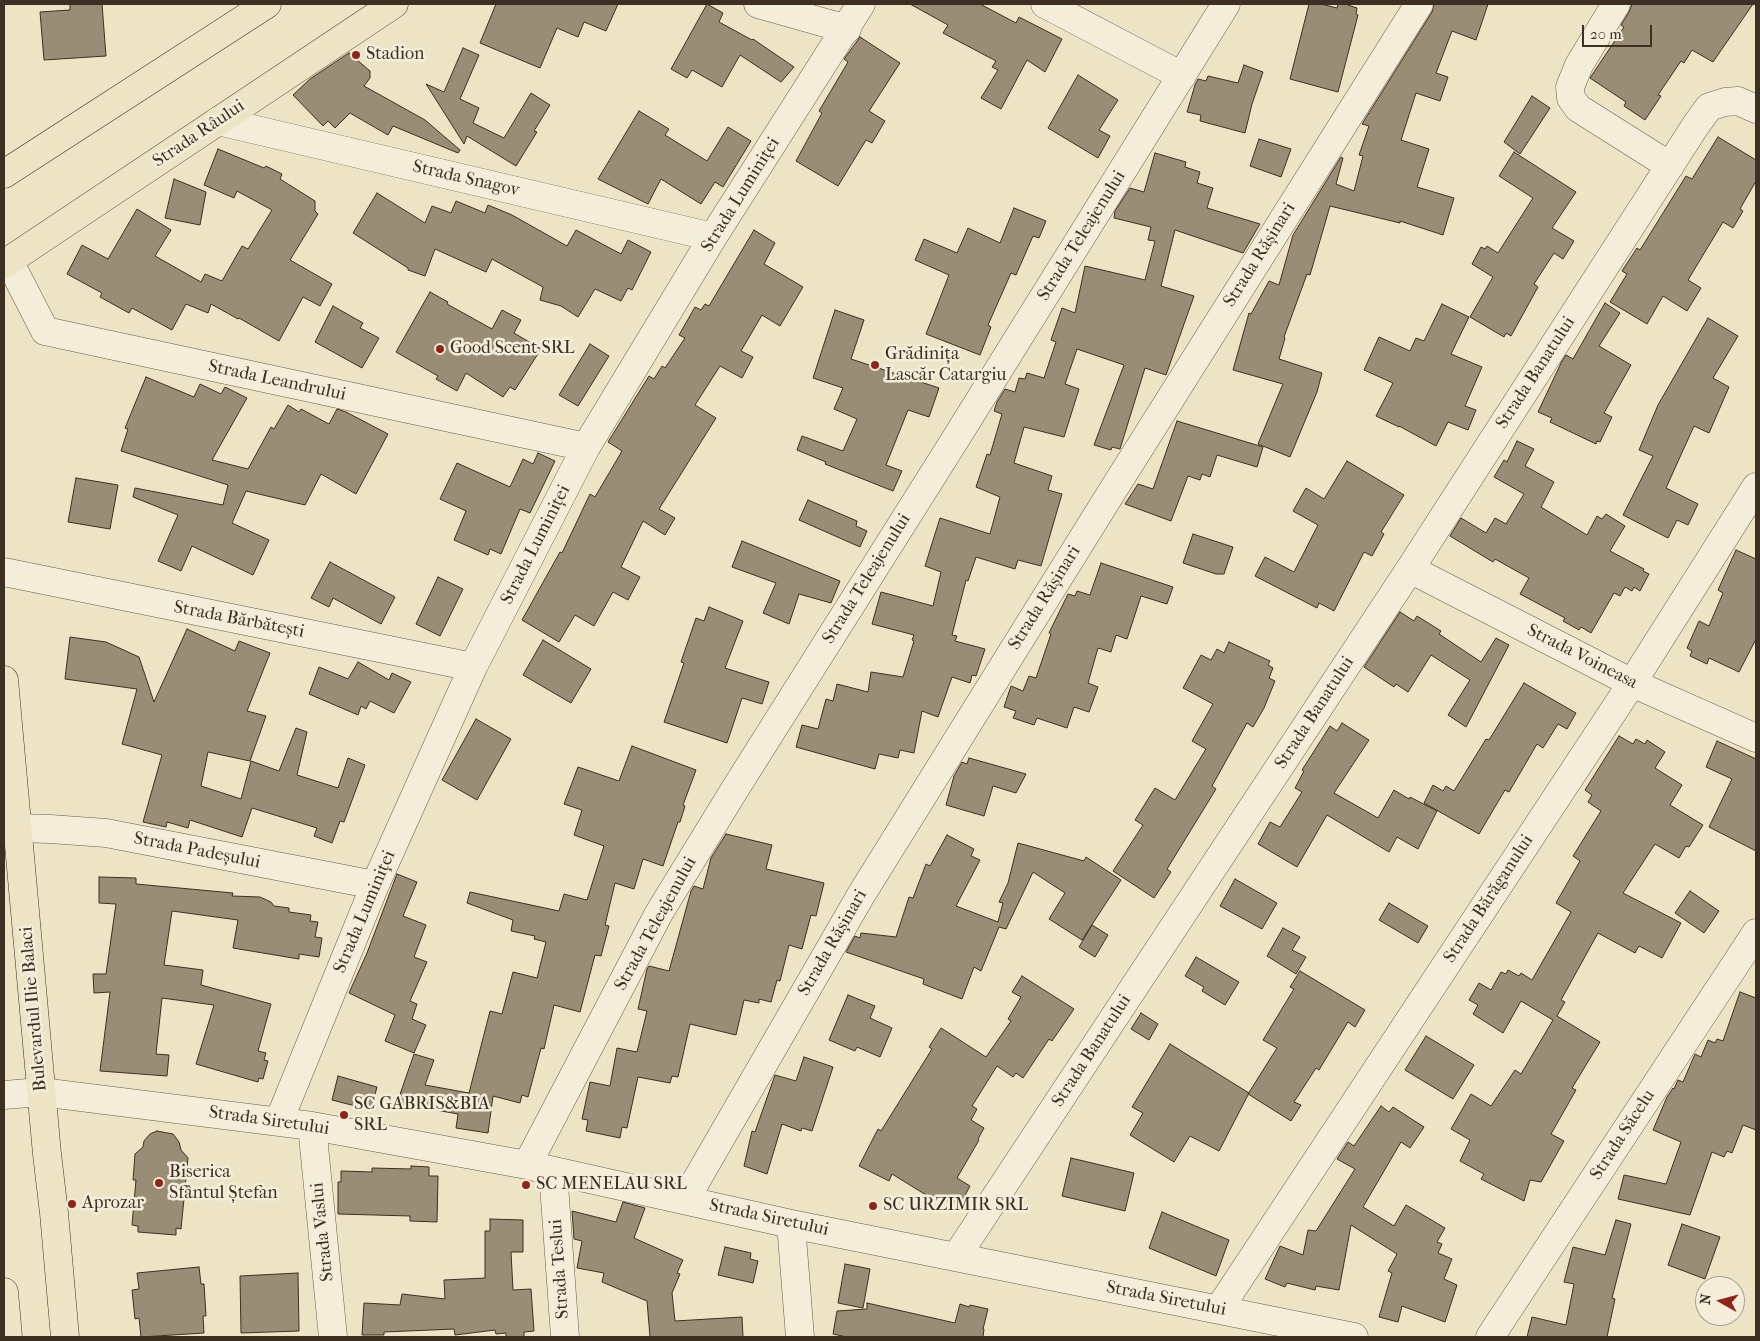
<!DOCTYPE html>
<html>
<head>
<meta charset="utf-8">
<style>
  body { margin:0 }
  #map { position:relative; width:1760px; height:1341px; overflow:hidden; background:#ede4c5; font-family:"IM FELL French Canon",serif }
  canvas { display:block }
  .frame { position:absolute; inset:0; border:5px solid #3d2f21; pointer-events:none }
  .north { position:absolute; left:1695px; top:1276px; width:50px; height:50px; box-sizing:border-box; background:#f3edd9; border:1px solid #aaa18f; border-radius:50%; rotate:277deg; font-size:14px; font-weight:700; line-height:20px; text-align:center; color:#3d2f21 }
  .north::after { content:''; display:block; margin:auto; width:18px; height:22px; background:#8f2418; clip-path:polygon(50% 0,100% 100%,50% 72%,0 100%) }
  .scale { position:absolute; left:1582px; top:25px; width:70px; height:22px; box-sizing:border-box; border:2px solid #3d2f21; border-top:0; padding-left:6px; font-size:15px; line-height:18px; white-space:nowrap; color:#3d2f21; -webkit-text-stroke:4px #f3edd9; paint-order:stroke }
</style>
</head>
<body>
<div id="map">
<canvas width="1760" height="1341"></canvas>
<div class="frame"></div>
<div class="north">N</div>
<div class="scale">20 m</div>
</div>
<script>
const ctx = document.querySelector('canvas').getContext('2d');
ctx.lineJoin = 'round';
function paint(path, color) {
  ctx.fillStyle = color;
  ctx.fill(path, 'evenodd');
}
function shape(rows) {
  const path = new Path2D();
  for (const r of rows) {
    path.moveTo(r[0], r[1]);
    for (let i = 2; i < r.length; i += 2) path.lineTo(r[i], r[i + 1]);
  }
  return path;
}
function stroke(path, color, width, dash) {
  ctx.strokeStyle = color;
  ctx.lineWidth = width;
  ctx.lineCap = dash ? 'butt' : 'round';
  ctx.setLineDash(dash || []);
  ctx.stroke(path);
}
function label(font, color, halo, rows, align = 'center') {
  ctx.font = font + ' "IM FELL French Canon",serif';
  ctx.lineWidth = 5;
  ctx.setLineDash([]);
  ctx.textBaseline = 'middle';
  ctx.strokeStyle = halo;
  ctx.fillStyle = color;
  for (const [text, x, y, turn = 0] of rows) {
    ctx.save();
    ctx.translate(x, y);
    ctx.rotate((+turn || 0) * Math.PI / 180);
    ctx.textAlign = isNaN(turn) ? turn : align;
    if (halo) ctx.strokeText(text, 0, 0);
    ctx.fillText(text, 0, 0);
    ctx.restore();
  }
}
const building = shape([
  [70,4,102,4,106,56,44,60,40,12,70,10,70,4],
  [496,4,618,4,606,31,584,22,578,37,557,28,540,68,480,43,496,4],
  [707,4,723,13,719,22,752,40,753,39,794,67,781,82,740,55,722,87,692,70,687,78,671,69,707,4],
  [910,4,980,4,1016,23,1019,17,1062,39,1045,72,1027,60,1001,109,981,98,998,70,992,67,996,61,943,33,948,25,910,4],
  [1309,4,1321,4,1337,8,1338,4,1345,4,1357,8,1356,14,1358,15,1338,92,1290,79,1309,4],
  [1434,4,1488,4,1476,40,1452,31,1436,73,1448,77,1440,101,1416,93,1401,140,1429,149,1417,187,1454,198,1443,235,1400,221,1400,223,1330,206,1310,275,1307,274,1284,337,1285,338,1279,359,1322,373,1317,392,1290,457,1258,444,1283,384,1233,370,1249,313,1251,314,1269,281,1279,285,1293,235,1341,157,1343,158,1336,184,1354,191,1363,156,1359,155,1369,126,1362,124,1432,12,1434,4],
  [1632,4,1753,4,1713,62,1692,50,1684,63,1681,61,1658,95,1661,96,1645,120,1624,106,1626,102,1590,78,1624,27,1621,25,1629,12,1632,4],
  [860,37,900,63,869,111,885,121,872,143,866,140,838,186,796,161,822,113,819,111,848,62,844,59,860,37],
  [463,48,479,55,460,99,479,108,473,123,504,138,531,93,550,105,534,131,537,132,516,166,467,136,464,144,426,84,444,92,463,48],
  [349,53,370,71,370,78,364,86,425,120,460,150,458,153,393,126,388,135,350,113,335,128,328,121,323,126,293,95,310,79,349,53],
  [1244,65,1263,72,1252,104,1245,133,1200,121,1201,115,1187,112,1195,85,1198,79,1206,81,1208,76,1238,83,1244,65],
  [1078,75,1118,100,1099,130,1110,136,1098,158,1048,128,1078,75],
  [1532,96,1550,108,1520,154,1504,142,1532,96],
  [639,111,669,129,665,135,707,161,728,127,751,141,723,187,715,182,701,204,661,179,648,204,598,179,639,111],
  [1718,137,1756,160,1756,181,1740,209,1743,211,1733,228,1723,222,1688,280,1701,288,1687,311,1663,296,1647,324,1610,302,1627,274,1622,271,1637,248,1640,250,1686,176,1692,179,1718,137],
  [1259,139,1291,149,1281,177,1250,166,1259,139],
  [218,149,264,168,266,166,282,174,280,179,315,201,315,211,318,214,290,260,332,284,320,306,303,297,279,341,239,318,238,319,211,304,208,313,186,304,172,330,132,308,129,313,100,297,102,293,67,274,82,245,108,259,137,209,171,230,155,256,201,282,205,274,222,281,242,246,248,249,272,210,237,191,234,198,204,185,218,149],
  [1514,152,1576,192,1552,228,1574,241,1563,259,1554,253,1534,284,1538,287,1511,336,1506,333,1504,337,1470,317,1493,277,1472,264,1481,247,1485,249,1487,246,1498,253,1533,198,1499,176,1514,152],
  [1155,153,1186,162,1185,167,1200,172,1197,183,1213,188,1207,208,1260,224,1243,253,1175,230,1161,286,1194,296,1166,375,1145,368,1120,449,1112,447,1111,450,1094,445,1124,365,1077,349,1065,384,1079,389,1064,437,1024,427,1014,463,1052,476,1048,490,1062,494,1041,566,1018,560,1015,569,976,557,968,581,966,580,952,635,957,636,955,641,985,649,976,676,972,675,970,683,952,677,938,717,922,711,914,753,900,750,898,758,879,754,875,769,796,747,802,725,818,729,826,699,833,701,837,684,868,692,871,672,903,677,914,641,912,640,914,635,872,624,881,592,933,606,941,572,925,566,940,518,990,534,1000,497,976,487,987,454,990,455,1002,414,994,411,997,402,1005,389,1015,392,1019,378,1025,379,1027,373,1044,378,1056,342,1051,340,1062,308,1075,313,1085,266,1145,280,1155,241,1148,240,1151,227,1114,218,1115,211,1130,188,1144,192,1155,153],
  [174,179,206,192,200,225,165,218,174,179],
  [377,193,425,223,432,206,451,213,456,201,485,213,488,205,512,215,567,246,576,230,621,254,628,240,651,252,632,290,628,288,621,301,595,289,578,317,561,306,540,300,543,287,492,259,486,272,435,249,425,276,408,270,408,268,353,233,377,193],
  [1014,208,1046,221,1039,238,1033,236,1016,275,1011,273,988,325,991,327,980,355,926,334,949,275,915,260,924,239,957,253,968,228,1000,243,1014,208],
  [754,230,775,243,764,264,803,287,780,326,762,315,741,351,753,357,742,378,720,366,695,405,716,418,659,509,675,518,665,535,643,521,621,567,640,577,628,600,613,592,594,626,575,615,559,642,522,620,560,552,562,553,590,494,595,497,622,451,608,442,649,376,654,379,662,366,665,368,685,338,679,335,695,307,701,310,705,304,709,306,754,230],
  [430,292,448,302,447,304,492,329,502,310,521,320,514,333,541,349,515,390,510,387,503,397,466,373,457,391,436,379,438,376,396,352,430,292],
  [1605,303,1620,313,1599,346,1631,365,1604,413,1612,417,1600,442,1597,441,1596,444,1550,422,1552,418,1538,412,1562,361,1566,355,1573,359,1605,303],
  [1442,304,1469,317,1451,354,1482,367,1465,406,1476,410,1468,430,1448,422,1436,446,1399,426,1399,427,1376,416,1393,383,1364,370,1379,337,1410,351,1416,338,1424,341,1442,304],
  [333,306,363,323,360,328,379,338,362,368,315,342,333,306],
  [835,310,864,320,851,359,939,388,929,417,908,410,886,465,902,471,893,491,825,464,826,462,797,450,802,436,843,451,857,419,834,409,843,388,813,378,835,310],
  [1708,318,1738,336,1713,378,1729,387,1709,433,1694,426,1666,488,1698,504,1688,525,1677,520,1668,538,1623,515,1653,456,1639,450,1658,405,1708,318],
  [590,344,609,356,578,406,559,395,590,344],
  [146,377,194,397,200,384,221,394,225,387,247,398,212,460,248,469,271,427,274,429,288,405,299,412,301,409,329,424,337,409,346,412,388,434,356,494,321,474,305,505,246,491,232,523,269,540,253,575,192,546,181,571,158,561,178,515,133,497,135,488,223,505,228,485,121,451,128,429,125,428,146,377],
  [1177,421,1263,447,1257,467,1217,455,1210,477,1202,474,1200,480,1188,476,1171,521,1125,504,1138,484,1153,489,1177,421],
  [1517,441,1534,449,1525,466,1554,482,1541,507,1587,535,1597,516,1602,519,1606,514,1625,526,1610,551,1644,569,1643,571,1649,574,1640,591,1634,587,1632,591,1625,587,1620,596,1614,593,1591,633,1581,627,1579,630,1563,621,1565,618,1520,594,1529,578,1495,559,1493,562,1450,536,1461,518,1486,533,1495,518,1506,524,1524,494,1494,477,1504,460,1507,462,1517,441],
  [538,453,555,461,530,513,520,509,501,554,490,549,488,555,454,540,466,511,440,499,457,463,510,487,523,459,533,464,538,453],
  [1347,461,1404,495,1381,532,1384,534,1372,556,1364,552,1334,611,1319,603,1317,608,1255,576,1265,557,1294,572,1318,525,1293,511,1306,488,1324,499,1347,461],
  [76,478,118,485,110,529,68,522,76,478],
  [808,500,857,521,856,526,867,531,860,547,799,520,808,500],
  [1193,534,1233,547,1224,574,1216,574,1183,563,1193,534],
  [742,541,840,581,831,603,799,594,789,624,763,613,776,583,732,567,742,541],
  [1736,550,1756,559,1756,639,1739,672,1709,658,1707,664,1690,656,1692,651,1687,648,1699,621,1709,626,1723,593,1718,590,1736,550],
  [330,562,395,597,381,624,333,598,329,607,311,598,330,562],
  [1101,563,1173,587,1167,604,1141,596,1127,639,1116,635,1111,652,1098,648,1088,683,1098,687,1089,712,1074,707,1067,728,1037,718,1034,725,1013,718,1016,711,1004,707,1011,686,1023,691,1029,676,1036,678,1051,634,1049,633,1068,594,1075,596,1077,591,1090,595,1101,563],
  [438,577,463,589,440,636,416,624,438,577],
  [709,607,743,621,725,668,769,682,762,704,742,698,727,743,664,722,684,663,681,662,696,618,704,621,709,607],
  [1400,612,1414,621,1417,616,1441,631,1439,634,1481,662,1496,638,1509,645,1466,727,1448,715,1470,680,1431,655,1408,692,1396,684,1394,687,1364,667,1400,612],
  [187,629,235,651,239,641,270,653,247,711,266,716,250,761,208,752,201,786,241,799,251,761,279,771,296,728,307,732,297,775,338,788,348,758,365,765,344,822,340,821,332,843,314,836,317,828,252,808,242,837,190,820,188,828,167,822,166,827,143,822,162,755,122,744,137,689,65,679,70,637,106,642,139,657,154,702,187,629],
  [543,640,591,669,571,703,523,675,543,640],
  [1229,642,1270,661,1268,665,1273,668,1269,678,1275,681,1264,708,1253,727,1247,723,1212,786,1216,789,1167,869,1171,872,1154,898,1113,871,1143,825,1135,820,1155,788,1175,800,1206,749,1192,741,1213,704,1183,688,1201,655,1211,660,1217,649,1224,653,1229,642],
  [358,662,389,680,392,673,411,682,394,713,370,701,366,709,361,706,358,715,309,694,319,667,348,679,358,662],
  [1524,683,1576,713,1567,729,1558,724,1543,748,1537,744,1509,792,1505,790,1479,834,1424,803,1433,785,1443,791,1446,786,1454,791,1486,739,1489,740,1524,683],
  [476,719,511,739,477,800,442,780,476,719],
  [1342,723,1369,740,1334,793,1378,818,1394,790,1409,799,1410,797,1437,811,1418,849,1397,837,1389,852,1327,815,1297,867,1258,844,1270,822,1280,827,1302,792,1295,788,1304,771,1302,770,1330,726,1337,731,1342,723],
  [1619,736,1633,744,1636,739,1645,744,1647,740,1665,752,1655,768,1682,785,1670,805,1703,825,1689,847,1686,846,1679,858,1655,844,1623,893,1681,923,1662,958,1639,946,1635,953,1598,933,1561,1000,1565,1002,1557,1016,1600,1042,1572,1088,1576,1090,1551,1134,1564,1141,1541,1182,1530,1180,1524,1201,1481,1179,1484,1174,1460,1161,1470,1140,1451,1129,1471,1094,1491,1106,1515,1070,1521,1074,1553,1020,1521,1001,1503,1033,1473,1014,1478,1005,1469,1000,1479,983,1491,990,1501,972,1506,974,1508,970,1519,976,1521,973,1532,980,1571,912,1556,903,1580,861,1573,856,1601,811,1588,802,1592,795,1585,790,1619,736],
  [1717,741,1756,759,1756,851,1709,827,1732,779,1706,767,1717,741],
  [632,746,696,770,683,805,685,806,680,822,678,822,663,866,643,859,634,889,615,883,605,925,609,926,601,956,595,955,580,1012,554,1005,544,1049,541,1048,528,1097,522,1095,520,1103,493,1096,488,1133,456,1128,458,1114,397,1103,414,1054,434,1060,425,1085,469,1093,490,1011,502,1014,513,972,537,978,546,942,534,939,535,936,511,931,513,920,467,903,470,892,559,911,564,894,587,900,604,846,574,835,582,810,564,804,578,767,619,781,632,746],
  [969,758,1026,774,1016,793,993,786,984,816,946,805,954,776,962,762,967,764,969,758],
  [726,834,772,845,766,869,824,883,816,916,811,915,802,949,789,945,780,981,777,980,771,1002,759,999,759,1003,744,1000,736,1035,690,1024,678,1077,672,1076,670,1083,638,1077,627,1128,622,1127,620,1138,586,1131,588,1120,582,1119,590,1082,610,1086,617,1048,637,1052,647,1011,638,1009,647,969,649,966,669,971,691,891,694,886,703,889,711,858,726,834],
  [947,835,974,849,971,856,980,860,956,906,998,922,1003,903,999,902,1008,883,1018,843,1084,861,1086,857,1121,880,1082,940,1049,919,1065,893,1033,872,1006,929,999,927,981,971,974,967,962,999,923,984,924,979,846,952,855,936,860,938,861,933,896,937,909,897,913,898,926,864,930,866,947,835],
  [397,874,417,882,403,916,426,925,414,957,427,962,410,1001,417,1004,412,1019,426,1025,414,1053,385,1041,395,1015,349,993,367,953,397,874],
  [99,877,136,878,136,884,233,893,232,896,260,897,271,902,274,906,289,908,289,912,311,915,310,921,318,922,315,937,322,938,319,957,299,954,299,959,233,948,238,920,172,911,164,965,203,970,201,985,271,1004,258,1051,266,1053,264,1060,268,1061,263,1079,259,1078,258,1082,196,1064,214,1005,162,998,156,1054,169,1055,167,1076,100,1071,110,992,94,993,93,974,106,974,116,904,99,903,99,877],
  [1235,879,1277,903,1262,929,1220,906,1235,879],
  [1690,891,1719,911,1704,933,1675,913,1690,891],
  [1389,903,1428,926,1418,943,1379,920,1389,903],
  [1092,925,1108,935,1095,957,1079,947,1092,925],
  [1283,928,1300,937,1292,950,1306,957,1296,974,1267,956,1283,928],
  [1196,957,1239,982,1225,1005,1202,991,1204,987,1185,976,1196,957],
  [1300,971,1365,1010,1355,1027,1348,1022,1319,1070,1316,1068,1294,1102,1301,1105,1291,1121,1248,1094,1277,1048,1263,1040,1294,989,1290,987,1300,971],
  [1022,976,1074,1009,1052,1041,1049,1039,1023,1078,1016,1073,1013,1077,997,1066,972,1106,977,1109,971,1120,984,1128,978,1139,979,1140,957,1178,970,1186,961,1203,931,1198,892,1174,889,1181,859,1166,878,1129,881,1131,932,1049,929,1047,941,1028,986,1057,1011,1021,1008,1019,1021,997,1012,992,1022,976],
  [1740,992,1756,998,1756,1130,1743,1125,1732,1153,1727,1151,1724,1157,1712,1152,1690,1215,1618,1199,1624,1175,1666,1184,1681,1142,1653,1130,1667,1097,1673,1088,1674,1089,1678,1080,1683,1082,1695,1054,1701,1057,1708,1040,1715,1043,1717,1039,1723,1041,1740,992],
  [848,995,875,1006,870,1018,892,1028,880,1057,857,1047,855,1051,829,1040,848,995],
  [1141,1013,1158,1024,1149,1040,1131,1029,1141,1013],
  [1426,1036,1474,1065,1453,1099,1405,1070,1426,1036],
  [1170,1044,1249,1093,1219,1151,1190,1136,1174,1162,1130,1135,1143,1113,1132,1107,1170,1044],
  [804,1057,833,1067,812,1131,802,1128,801,1131,782,1124,767,1174,744,1166,752,1131,755,1132,775,1075,796,1081,804,1057],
  [338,1076,377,1087,371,1110,332,1100,338,1076],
  [1381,1106,1389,1112,1393,1107,1424,1127,1410,1148,1401,1142,1363,1207,1394,1226,1406,1205,1445,1228,1437,1242,1442,1244,1438,1253,1452,1259,1444,1279,1457,1285,1445,1322,1402,1306,1398,1322,1379,1317,1392,1273,1388,1271,1397,1254,1351,1225,1339,1290,1316,1286,1315,1290,1287,1283,1285,1287,1265,1279,1280,1246,1303,1255,1308,1230,1316,1231,1355,1169,1337,1159,1348,1142,1354,1146,1381,1106],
  [157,1131,173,1134,179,1142,181,1150,188,1158,181,1229,176,1228,176,1235,138,1232,138,1226,132,1225,136,1180,133,1180,135,1154,143,1147,144,1141,150,1134,157,1131],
  [1071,1158,1134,1173,1125,1211,1062,1196,1071,1158],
  [411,1166,429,1167,429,1176,438,1176,437,1222,410,1221,410,1216,338,1214,338,1182,341,1182,341,1171,372,1172,372,1168,411,1169,411,1166],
  [623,1202,645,1208,634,1238,683,1260,677,1273,680,1274,672,1293,675,1321,742,1317,743,1337,650,1337,647,1301,602,1282,604,1273,577,1268,582,1241,574,1239,572,1211,616,1222,623,1202],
  [1162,1212,1229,1240,1216,1276,1149,1248,1162,1212],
  [490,1219,523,1220,523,1252,511,1252,513,1290,531,1289,534,1331,524,1332,524,1337,506,1337,506,1333,496,1334,495,1330,455,1335,454,1329,384,1332,384,1335,362,1335,364,1303,400,1305,402,1294,445,1299,444,1280,485,1278,485,1231,490,1231,490,1219],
  [1616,1220,1631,1224,1612,1298,1615,1299,1607,1337,1527,1337,1532,1317,1566,1325,1574,1284,1564,1282,1573,1247,1605,1255,1616,1220],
  [1682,1224,1720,1237,1705,1279,1668,1265,1682,1224],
  [725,1247,751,1253,750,1259,758,1261,753,1283,718,1275,725,1247],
  [845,1264,870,1269,863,1308,838,1303,845,1264],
  [199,1267,201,1284,204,1284,206,1316,203,1316,204,1333,141,1337,139,1318,135,1319,132,1290,139,1289,137,1273,199,1267],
  [298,1273,299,1331,241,1333,240,1276,298,1273],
  [867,1303,955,1323,960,1304,969,1307,970,1305,988,1309,983,1329,984,1329,983,1337,847,1337,833,1334,837,1311,867,1309,867,1303]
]);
const minor = shape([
  [758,4,847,29],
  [1045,4,1182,76],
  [1616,4,1579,65,1570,87,1571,98,1578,108,1670,166],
  [218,121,713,237],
  [9,261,45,331,586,447],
  [1410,569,1632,683,1756,738],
  [4,572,473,667],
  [17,828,50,829,106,833,375,885],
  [4,1095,41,1092,312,1126,527,1165,791,1224,1354,1337],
  [279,1121,375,885,473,667,586,447,713,237,861,4],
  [312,1126,333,1337],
  [527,1165,659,913,735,789,953,443,1226,4],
  [553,1171,565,1337],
  [685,1200,861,895,1113,490,1419,4],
  [791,1224,800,1337],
  [956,1257,1410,569,1696,125,1709,107,1725,102,1738,101,1756,109],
  [1219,1309,1632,683,1756,487],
  [1490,1337,1756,933]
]);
const major = shape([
  [4,174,267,4],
  [4,264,394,4],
  [4,680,47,1154,54,1213,65,1337],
  [4,1292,8,1337]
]);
const markers = [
  [356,55,5,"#8f2418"],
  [440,349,5,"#8f2418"],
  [875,365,5,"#8f2418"],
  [344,1115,5,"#8f2418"],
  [159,1183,5,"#8f2418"],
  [526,1185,5,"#8f2418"],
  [72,1204,5,"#8f2418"],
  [873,1206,5,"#8f2418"]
];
const poiNames = [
  ["Stadion",366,55],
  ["Good Scent SRL",450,349],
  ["Grădinița",885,355],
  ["Lascăr Catargiu",885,376],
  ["SC GABRIS&BIA",354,1105],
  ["SRL",354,1126],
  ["Biserica",169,1173],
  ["Sfântul Ștefan",169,1194],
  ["SC MENELAU SRL",536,1185],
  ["Aprozar",82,1204],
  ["SC URZIMIR SRL",883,1206]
];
const streetNames = [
  ["Strada Râului",199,134,-34],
  ["Strada Snagov",466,179,13],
  ["Strada Luminiței",741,195,-58],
  ["Strada Teleajenului",1082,236,-58],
  ["Strada Rășinari",1260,255,-58],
  ["Strada Banatului",1536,373,-57],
  ["Strada Leandrului",277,381,12],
  ["Strada Luminiței",536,545,-63],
  ["Strada Teleajenului",867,579,-58],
  ["Strada Rășinari",1045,598,-58],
  ["Strada Bărbătești",239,620,11],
  ["Strada Voineasa",1582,657,27],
  ["Strada Banatului",1315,713,-57],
  ["Strada Padeșului",197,851,11],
  ["Strada Bărăganului",1489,899,-57],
  ["Strada Luminiței",365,912,-67],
  ["Strada Teleajenului",656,924,-61],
  ["Strada Rășinari",833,943,-60],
  ["Bulevardul Ilie Balaci",34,1009,-95],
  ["Strada Banatului",1092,1051,-57],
  ["Strada Siretului",269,1121,8],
  ["Strada Săcelu",1623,1135,-57],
  ["Strada Siretului",769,1218,12],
  ["Strada Vaslui",323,1232,-96],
  ["Strada Teslui",560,1269,-94],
  ["Strada Siretului",1166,1299,11]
];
paint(building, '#998d76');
stroke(building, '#3d2f21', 1);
stroke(minor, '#695c4a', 29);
stroke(major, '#3d2f21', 29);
stroke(minor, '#f3edd9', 28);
stroke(major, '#ede4c5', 28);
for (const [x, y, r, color] of markers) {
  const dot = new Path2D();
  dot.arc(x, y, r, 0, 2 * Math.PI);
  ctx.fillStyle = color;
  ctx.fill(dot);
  stroke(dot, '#f3edd9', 2);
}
label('18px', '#3d2f21', '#f3edd9', poiNames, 'left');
label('18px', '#3d2f21', '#f3edd9', streetNames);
</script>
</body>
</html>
